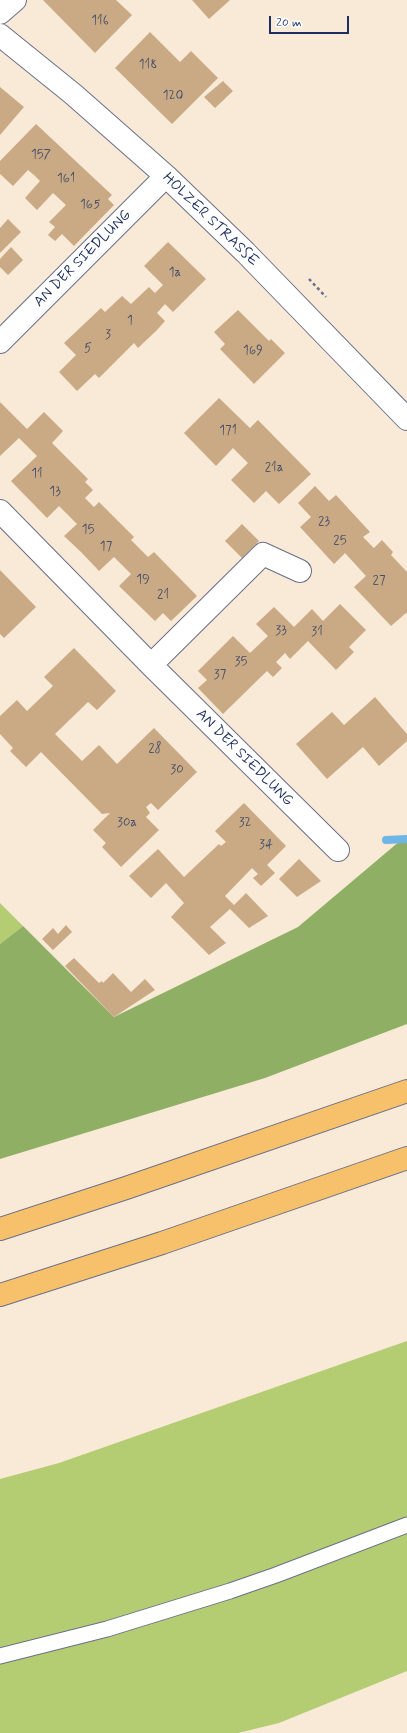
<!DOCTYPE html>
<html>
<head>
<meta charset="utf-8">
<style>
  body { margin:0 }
  #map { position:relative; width:407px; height:1733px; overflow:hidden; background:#f9e9d7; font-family:Mynerve,sans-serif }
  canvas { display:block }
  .scale { position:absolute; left:269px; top:16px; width:80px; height:18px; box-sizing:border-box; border:2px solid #1b2f5e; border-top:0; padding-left:5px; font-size:12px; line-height:14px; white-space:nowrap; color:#1b2f5e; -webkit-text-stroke:3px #fff; paint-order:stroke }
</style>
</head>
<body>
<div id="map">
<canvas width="407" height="1733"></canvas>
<div class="scale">20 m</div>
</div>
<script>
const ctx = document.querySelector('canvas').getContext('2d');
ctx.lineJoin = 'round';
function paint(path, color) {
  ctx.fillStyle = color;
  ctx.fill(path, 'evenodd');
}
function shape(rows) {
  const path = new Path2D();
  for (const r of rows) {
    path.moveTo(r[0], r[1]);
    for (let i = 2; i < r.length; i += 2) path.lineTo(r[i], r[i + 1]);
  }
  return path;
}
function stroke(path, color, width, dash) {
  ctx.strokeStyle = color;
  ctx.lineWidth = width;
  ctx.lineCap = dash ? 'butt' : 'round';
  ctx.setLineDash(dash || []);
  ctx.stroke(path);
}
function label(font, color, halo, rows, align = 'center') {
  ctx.font = font + ' Mynerve,sans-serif';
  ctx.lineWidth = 3;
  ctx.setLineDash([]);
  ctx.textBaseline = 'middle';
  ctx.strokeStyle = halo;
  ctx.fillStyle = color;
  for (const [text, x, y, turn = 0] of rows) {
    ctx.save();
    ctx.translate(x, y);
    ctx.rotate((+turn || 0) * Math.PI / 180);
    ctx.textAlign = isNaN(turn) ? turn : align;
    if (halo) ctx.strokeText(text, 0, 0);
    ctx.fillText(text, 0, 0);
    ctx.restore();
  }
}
const green = shape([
  [0,903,23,926,0,944],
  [407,1341,407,1671,279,1723,238,1733,0,1733,0,1479,59,1463]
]);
const forest = shape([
  [407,835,407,1024,265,1078,0,1159,0,944,23,926,114,1017,298,927]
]);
const stream = shape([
  [386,840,407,839]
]);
const building = shape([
  [43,0,116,0,132,15,95,53],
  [192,0,230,0,209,19],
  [150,32,180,62,191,51,218,78,172,124,115,68],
  [223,81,233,91,215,108,204,97],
  [0,87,24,107,0,135],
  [36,124,112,195,108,199,114,205,74,246,62,234,55,241,48,235,55,227,49,222,66,205,53,193,37,210,25,198,40,181,34,175,28,170,13,186,0,174,0,161],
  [8,219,21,232,0,253,0,228],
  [168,242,206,279,173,312,165,304,157,313,165,321,157,330,138,348,134,343,99,378,95,374,77,391,59,372,76,355,64,343,101,308,105,312,122,296,131,304,149,287,155,293,163,285,144,266],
  [11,247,23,260,8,275,0,267,0,259],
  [238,310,269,341,271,339,285,353,254,384,220,349,225,344,214,332],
  [219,398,250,428,258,420,311,474,279,504,266,491,254,503,231,480,248,463,233,448,216,466,184,433],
  [0,402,27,429,44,412,63,431,52,443,88,479,85,482,93,490,85,498,94,507,99,502,134,537,131,540,148,557,154,552,197,596,171,621,163,613,155,621,119,586,131,574,114,557,99,571,82,553,64,536,77,524,59,506,47,518,11,481,37,456,19,438,0,456],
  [315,486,329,501,336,495,370,532,363,537,374,548,382,540,393,552,391,555,407,572,407,614,406,613,391,626,354,587,366,576,345,553,334,564,300,527,311,517,298,503],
  [242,524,259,541,242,558,225,541],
  [0,570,36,607,4,638,0,634],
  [340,604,366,630,349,647,354,652,336,670,308,641,290,659,285,653,276,662,282,668,273,677,267,671,223,714,198,688,207,680,198,671,233,636,250,653,268,636,256,624,274,607,294,627,312,609,323,621],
  [74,648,116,691,97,710,88,702,55,734,82,761,99,745,117,764,154,728,197,772,158,810,151,803,146,807,150,813,146,817,159,830,121,867,102,847,106,843,93,830,110,813,102,814,41,752,26,767,10,751,13,748,0,734,0,716,17,700,27,711,53,686,44,677],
  [375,697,407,734,407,741,379,766,363,747,327,779,296,744,332,712,344,725],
  [244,803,286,846,267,865,275,873,261,886,253,878,258,874,252,868,225,896,234,905,246,893,268,916,249,928,230,909,210,927,226,943,209,955,171,917,184,903,166,883,151,898,129,876,158,849,184,877,219,844,221,846,226,842,215,831],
  [299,859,321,881,297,897,279,879],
  [66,925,72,932,53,950,42,939,53,928,58,934],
  [74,958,99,983,102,981,103,983,113,973,131,992,145,979,155,990,114,1017,65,966]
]);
const path = shape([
  [309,279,326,297]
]);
const service = shape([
  [0,1656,107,1629,230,1591,276,1575,407,1525]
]);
const minor = shape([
  [0,13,15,0],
  [0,35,73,94,166,176,245,252,407,419],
  [0,342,166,176],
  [0,511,151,665,338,850],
  [151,665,263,554,300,571]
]);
const motorway = shape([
  [0,1229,126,1188,407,1091],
  [0,1295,162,1243,407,1158]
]);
const numberNames = [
  ["116",100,21],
  ["118",148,65],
  ["120",173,96],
  ["157",41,155],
  ["161",66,179],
  ["165",90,205],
  ["1a",175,273],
  ["1",130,321],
  ["3",108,335],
  ["5",88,349],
  ["169",253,351],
  ["171",228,431],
  ["21a",274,468],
  ["11",37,474],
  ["13",55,492],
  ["23",324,522],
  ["15",88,530],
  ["25",340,541],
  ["17",106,547],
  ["19",143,580],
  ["27",379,581],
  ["21",163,595],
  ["33",281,631],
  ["31",317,632],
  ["35",241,662],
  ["37",220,675],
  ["28",155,749],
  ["30",177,770],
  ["30a",127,823],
  ["32",245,823],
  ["34",266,845]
];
const streetNames = [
  ["HOLZER STRASSE",210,220,44],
  ["AN DER SIEDLUNG",83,259,-45],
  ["AN DER SIEDLUNG",244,758,45]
];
paint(green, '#b4cd72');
paint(forest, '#8fb064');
stroke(stream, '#6fb5e6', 8);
paint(building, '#c9aa85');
stroke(service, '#697088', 17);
stroke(minor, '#697088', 24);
stroke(motorway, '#697088', 24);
stroke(path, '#697088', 2.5, [3, 3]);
stroke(service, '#fff', 15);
stroke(minor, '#fff', 22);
stroke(motorway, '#f7c06b', 22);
label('13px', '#464e68', null, numberNames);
label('15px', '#1b2f5e', '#fff', streetNames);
</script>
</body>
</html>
